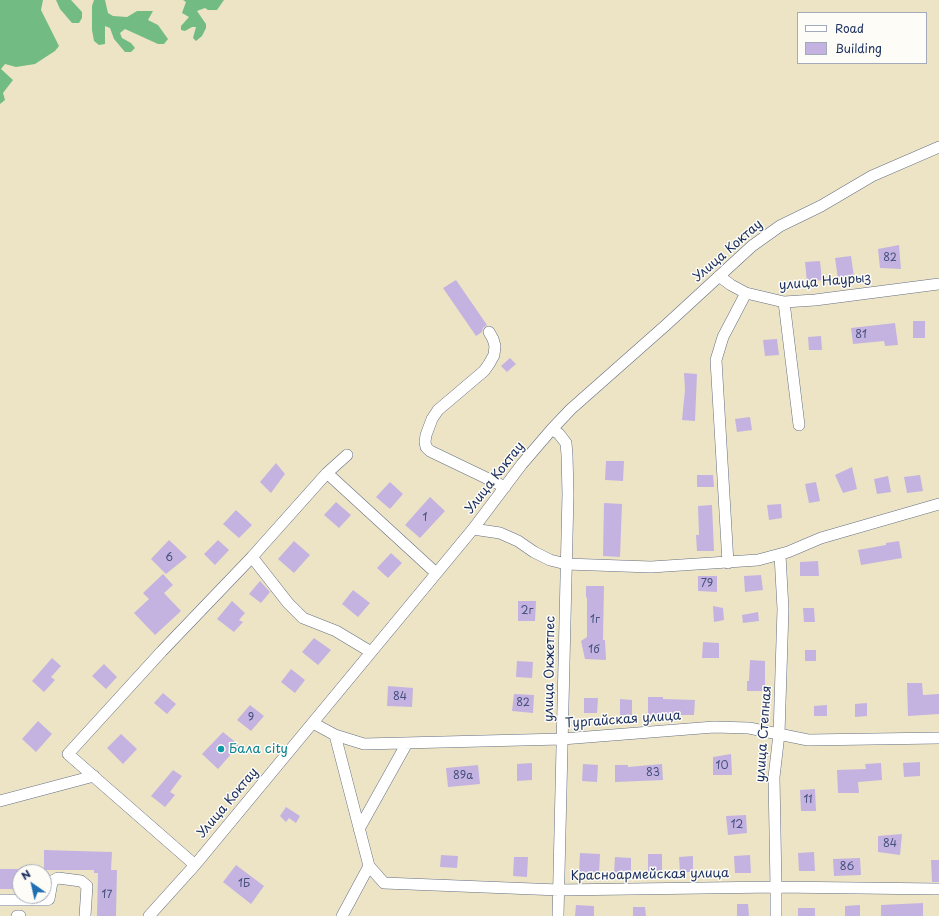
<!DOCTYPE html>
<html>
<head>
<meta charset="utf-8">
<style>
  body { margin:0 }
  #map { position:relative; width:939px; height:916px; overflow:hidden; background:#ede4c5; font-family:"Playpen Sans",sans-serif }
  canvas { display:block }
  .legend { position:absolute; left:797px; top:12px; width:130px; height:52px; box-sizing:border-box; background:#fdfcf7; border:1px solid #a3aaba; margin:0; padding:5px 7px; list-style:none; font-size:12px; color:#1b2f5e }
  .legend li { display:flex; align-items:center; gap:8px; height:20px }
  .legend b { width:20px; border:1px solid #a3aaba }
  .north { position:absolute; left:12px; top:864px; width:40px; height:40px; box-sizing:border-box; background:#fdfcf7; border:1px solid #a3aaba; border-radius:50%; rotate:326deg; font-size:11px; font-weight:700; line-height:16px; text-align:center; color:#1b2f5e }
  .north::after { content:''; display:block; margin:auto; width:14px; height:18px; background:#1f6fb2; clip-path:polygon(50% 0,100% 100%,50% 72%,0 100%) }
</style>
</head>
<body>
<div id="map">
<canvas width="939" height="916"></canvas>
<ul class="legend">
<li><b style="height:5px;background:#fff"></b>Road</li>
<li><b style="height:11px;background:#c4b3e0"></b>Building</li>
</ul>
<div class="north">N</div>
</div>
<script>
const ctx = document.querySelector('canvas').getContext('2d');
ctx.lineJoin = 'round';
function paint(path, color) {
  ctx.fillStyle = color;
  ctx.fill(path, 'evenodd');
}
function shape(rows) {
  const path = new Path2D();
  for (const r of rows) {
    path.moveTo(r[0], r[1]);
    for (let i = 2; i < r.length; i += 2) path.lineTo(r[i], r[i + 1]);
  }
  return path;
}
function stroke(path, color, width, dash) {
  ctx.strokeStyle = color;
  ctx.lineWidth = width;
  ctx.lineCap = dash ? 'butt' : 'round';
  ctx.setLineDash(dash || []);
  ctx.stroke(path);
}
function label(font, color, halo, rows, align = 'center') {
  ctx.font = font + ' "Playpen Sans",sans-serif';
  ctx.lineWidth = 3;
  ctx.setLineDash([]);
  ctx.textBaseline = 'middle';
  ctx.strokeStyle = halo;
  ctx.fillStyle = color;
  for (const [text, x, y, turn = 0] of rows) {
    ctx.save();
    ctx.translate(x, y);
    ctx.rotate((+turn || 0) * Math.PI / 180);
    ctx.textAlign = isNaN(turn) ? turn : align;
    if (halo) ctx.strokeText(text, 0, 0);
    ctx.fillText(text, 0, 0);
    ctx.restore();
  }
}
const forest = shape([
  [0,0,43,0,41,10,59,46,55,51,35,64,16,67,5,64,1,69,13,80,3,93,5,100,0,104],
  [56,0,71,0,82,12,82,18,79,23,72,23,60,9],
  [94,0,105,0,108,13,113,16,127,17,137,11,153,11,148,20,158,25,168,39,164,44,158,44,125,29,120,33,122,38,131,43,135,48,131,52,125,52,114,39,110,28,105,26,105,44,99,45,94,41,92,30,92,6],
  [183,0,224,0,217,10,208,10,205,8,197,11,206,24,206,28,202,36,196,41,193,38,196,27,192,27,185,31,181,30,181,26,189,17,182,13,186,2]
]);
const building = shape([
  [899,245,901,269,880,268,878,249],
  [851,256,854,277,838,279,835,258],
  [820,261,822,280,807,282,805,262],
  [456,280,487,325,483,328,482,332,476,336,443,288],
  [913,321,925,321,925,338,913,338],
  [895,323,898,345,885,346,884,341,853,344,851,328],
  [821,336,822,350,809,350,808,337],
  [777,339,779,355,765,356,763,340],
  [510,358,516,364,507,372,501,366],
  [684,373,697,374,695,421,682,420,685,390],
  [750,417,752,430,737,432,735,419],
  [606,461,624,461,623,481,605,480],
  [276,463,285,474,271,493,260,482],
  [852,467,857,489,843,493,835,475],
  [697,475,713,475,714,487,697,487],
  [920,475,923,491,907,493,904,477],
  [888,476,891,492,877,494,874,479],
  [390,482,403,494,390,509,376,497],
  [816,482,820,501,809,503,805,484],
  [430,497,445,511,420,538,405,525],
  [336,502,351,515,339,528,324,515],
  [604,503,622,504,620,557,603,556],
  [781,504,782,518,769,520,767,505],
  [712,505,714,551,697,551,696,535,699,535,698,506],
  [236,510,252,525,239,538,223,524],
  [169,540,187,557,166,574,151,559],
  [218,540,229,550,215,565,204,554],
  [294,541,310,555,294,573,278,559],
  [899,541,902,558,861,565,858,550,886,545,886,543],
  [391,553,402,563,388,578,377,568],
  [818,561,819,576,800,576,800,562],
  [163,574,173,585,164,593,181,611,155,635,134,613,149,599,143,593],
  [761,575,763,590,745,592,744,576],
  [698,576,717,576,717,592,698,591],
  [260,581,270,592,261,603,249,594],
  [586,586,604,586,603,640,605,640,606,660,585,659,581,641,587,637,587,598,586,597],
  [353,590,370,603,358,617,342,604],
  [232,601,245,613,239,620,243,622,234,632,217,619],
  [518,601,536,601,535,621,518,621],
  [713,606,723,608,724,620,714,622],
  [803,608,814,608,815,622,804,622],
  [758,612,759,621,743,623,742,615],
  [314,638,331,650,318,665,302,652],
  [703,642,719,643,719,658,702,658],
  [805,650,816,650,816,661,805,661],
  [52,658,61,666,51,677,55,680,44,692,32,681],
  [750,660,765,661,765,691,747,691,747,681,749,681],
  [517,661,533,662,532,678,516,677],
  [104,664,117,677,106,689,92,676],
  [291,669,305,680,295,693,281,682],
  [907,683,922,683,923,695,939,694,939,714,908,716],
  [388,686,413,688,412,707,387,706],
  [163,693,176,704,167,714,154,703],
  [514,694,534,695,533,713,512,711],
  [648,697,663,697,663,699,695,700,694,715,648,715],
  [584,698,598,698,597,713,584,713],
  [620,699,632,700,632,715,620,715],
  [867,703,867,716,855,717,855,704],
  [250,705,264,716,251,731,237,720],
  [827,705,827,716,814,716,814,706],
  [38,721,52,734,36,752,22,739],
  [223,732,239,745,218,769,202,754],
  [121,734,137,749,123,764,107,748],
  [731,754,732,775,713,775,713,757],
  [920,762,920,776,904,777,903,763],
  [532,763,532,780,517,781,517,764],
  [881,763,882,780,858,782,859,793,838,793,837,770,866,769,865,764],
  [583,764,598,765,597,782,582,781],
  [662,764,663,780,615,782,615,765,628,765,628,767],
  [478,765,480,784,448,787,446,768],
  [173,770,182,776,170,792,175,795,165,807,151,796],
  [815,789,816,811,801,811,800,790],
  [286,807,300,816,296,823,289,818,286,822,280,816],
  [746,815,747,833,728,835,726,816],
  [902,834,900,855,878,852,878,836],
  [44,850,112,852,111,870,117,870,116,916,97,916,98,873,94,873,94,870,44,870],
  [814,852,815,871,799,871,798,853],
  [580,853,600,854,599,874,579,873],
  [648,854,662,854,662,874,648,874],
  [441,855,458,856,457,868,440,867],
  [750,855,751,873,735,873,734,856],
  [693,856,693,872,680,872,679,857],
  [514,857,528,857,527,877,513,876],
  [615,857,631,858,631,874,614,873],
  [860,858,861,875,834,876,833,859],
  [931,860,939,860,939,882,932,882],
  [236,865,264,886,251,904,223,882],
  [0,869,20,869,20,889,0,889],
  [923,903,923,916,881,916,881,905],
  [737,904,748,904,749,916,737,916],
  [576,905,594,906,594,916,575,916],
  [860,905,860,916,845,916,845,906],
  [633,907,645,907,646,916,633,916],
  [798,908,815,908,815,916,798,916]
]);
const minor = shape([
  [719,276,731,285,746,293,784,302,815,300,939,284],
  [784,302,799,425],
  [489,332,493,339,495,346,494,355,489,364,484,371,438,410,432,419,426,435,425,442,426,447,430,451,505,487],
  [552,429,559,434,566,443,567,455,568,494,558,916],
  [327,473,436,573],
  [473,529,500,533,518,541,534,552,550,560,566,564,651,567,758,560,788,552,821,538,939,504],
  [252,557,288,603,303,618,336,631,371,652],
  [728,563,716,360,723,337,746,293],
  [313,723,335,735,364,744,562,739,714,727,749,728,808,740,939,738],
  [335,735,369,866,342,916],
  [0,801,94,776],
  [359,829,407,743],
  [195,865,68,754,162,651,252,557,327,473,347,455],
  [369,866,384,883,559,890,776,887,939,889],
  [0,900,47,900,49,899,52,882,54,880,58,878,81,881,87,886,85,916],
  [17,916,20,916],
  [149,916,195,865,473,529,522,464,552,429,571,409,666,325,752,246,780,226,821,206,872,176,939,147],
  [776,916,776,887,774,777,779,734,783,609,780,555]
]);
const markers = [
  [221,749,4,"#0f9aa8"]
];
const numberNames = [
  ["82",890,258],
  ["81",861,335],
  ["1",425,518],
  ["6",169,558],
  ["79",707,584],
  ["2г",527,611],
  ["1г",595,620],
  ["1б",594,650],
  ["84",400,697],
  ["82",523,703],
  ["9",251,718],
  ["10",722,766],
  ["83",653,773],
  ["89а",463,776],
  ["11",808,800],
  ["12",737,825],
  ["84",890,844],
  ["86",847,867],
  ["1Б",244,884],
  ["17",107,895]
];
const streetNames = [
  ["Улица Коктау",728,251,-41],
  ["улица Наурыз",825,282,-5],
  ["Улица Коктау",495,478,-52],
  ["улица Окжетпес",550,669,-89],
  ["Тургайская улица",623,720,-4],
  ["улица Степная",764,734,-86],
  ["Улица Коктау",228,803,-50],
  ["Красноармейская улица",650,875,-1]
];
const cultureNames = [
  ["Бала city",229,749]
];
paint(forest, '#72bc84');
paint(building, '#c4b3e0');
stroke(minor, '#646e82', 12);
stroke(minor, '#fff', 11);
for (const [x, y, r, color] of markers) {
  const dot = new Path2D();
  dot.arc(x, y, r, 0, 2 * Math.PI);
  ctx.fillStyle = color;
  ctx.fill(dot);
  stroke(dot, '#fdfcf7', 1.5);
}
label('11px', '#45507e', null, numberNames);
label('13px', '#1b2f5e', '#fdfcf7', streetNames);
label('13px', '#0d838f', '#fdfcf7', cultureNames, 'left');
</script>
</body>
</html>
